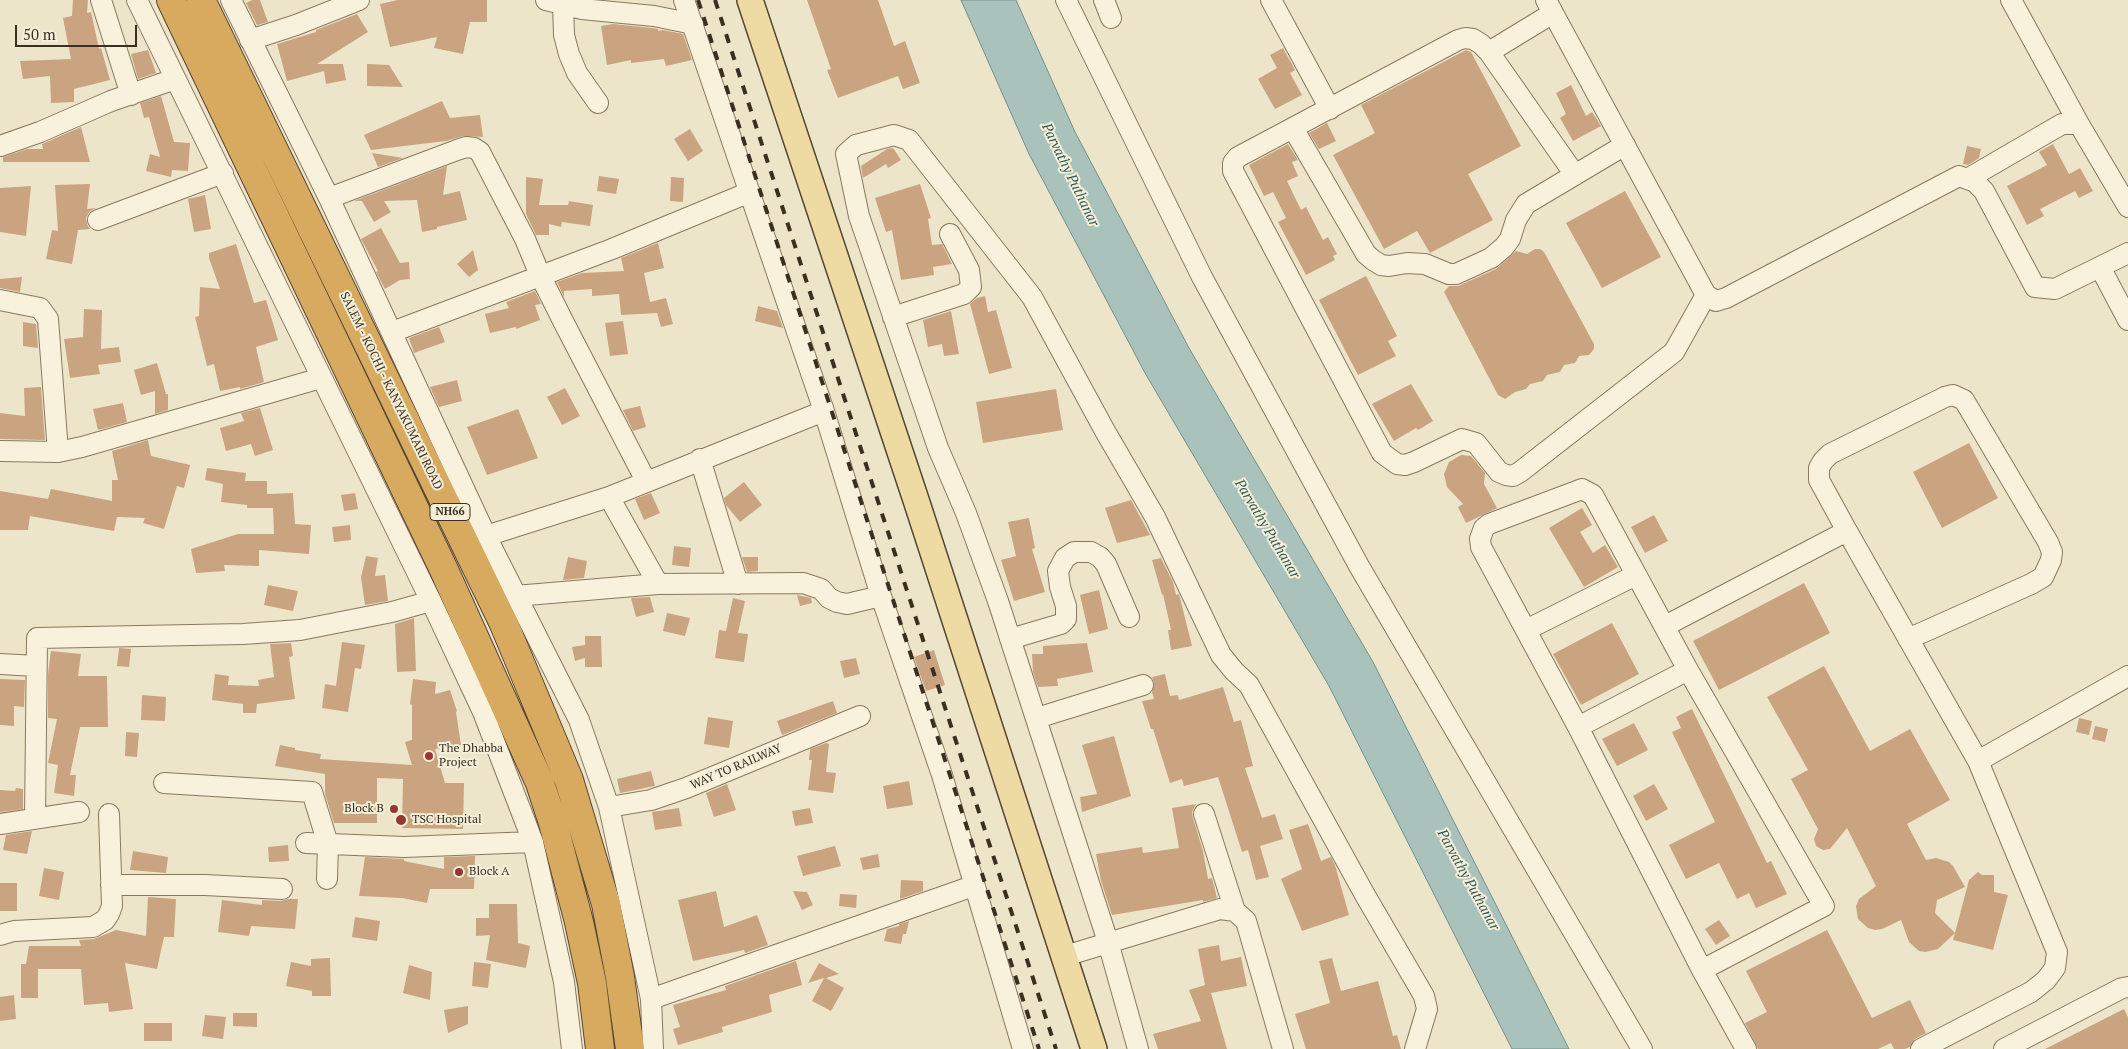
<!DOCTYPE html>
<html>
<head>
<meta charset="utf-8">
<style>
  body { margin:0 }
  #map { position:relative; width:2128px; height:1049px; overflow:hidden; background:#ede5c9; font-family:"PT Serif",serif }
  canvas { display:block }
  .scale { position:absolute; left:15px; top:25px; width:122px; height:22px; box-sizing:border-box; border:2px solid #3a2f21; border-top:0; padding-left:6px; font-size:15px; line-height:18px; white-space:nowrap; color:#3a2f21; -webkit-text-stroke:4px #f5efd9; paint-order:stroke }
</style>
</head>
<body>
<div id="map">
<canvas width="2128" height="1049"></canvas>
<div class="scale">50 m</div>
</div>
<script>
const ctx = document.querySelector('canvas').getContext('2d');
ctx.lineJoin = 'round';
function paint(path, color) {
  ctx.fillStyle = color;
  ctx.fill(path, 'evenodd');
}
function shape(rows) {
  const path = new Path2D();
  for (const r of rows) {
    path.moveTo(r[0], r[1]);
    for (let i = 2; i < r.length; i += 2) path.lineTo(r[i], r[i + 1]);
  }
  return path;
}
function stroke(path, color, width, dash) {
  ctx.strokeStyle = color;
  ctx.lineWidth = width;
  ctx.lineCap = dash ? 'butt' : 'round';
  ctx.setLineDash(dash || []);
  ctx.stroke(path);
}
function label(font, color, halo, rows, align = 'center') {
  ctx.font = font + ' "PT Serif",serif';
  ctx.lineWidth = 4;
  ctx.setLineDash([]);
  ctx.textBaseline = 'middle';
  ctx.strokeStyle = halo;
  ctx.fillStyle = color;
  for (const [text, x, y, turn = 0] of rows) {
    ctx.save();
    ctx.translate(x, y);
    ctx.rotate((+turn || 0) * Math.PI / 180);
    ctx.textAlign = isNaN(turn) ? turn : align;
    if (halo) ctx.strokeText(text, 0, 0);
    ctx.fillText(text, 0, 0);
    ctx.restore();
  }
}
const water = shape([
  [961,0,1016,0,1075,132,1189,348,1373,662,1569,1049,1512,1049,1329,686,1145,373,1029,154,961,0]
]);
const building = shape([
  [73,0,88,0,87,13,91,12,99,49,101,48,110,80,74,89,74,102,51,103,50,76,23,79,20,61,71,59,63,18,72,16],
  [252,0,260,0,268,22,257,25,246,3],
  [398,0,487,0,487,22,470,22,463,54,434,48,437,37,390,47,380,4],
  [807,0,878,0,894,46,905,41,920,83,903,89,898,76,838,98,827,70,831,69],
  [357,14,368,32,317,64,343,64,346,80,326,84,324,71,287,81,277,44,316,32,316,30],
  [613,24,652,28,658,29,658,31,663,30,683,34,692,60,666,66,664,59,631,63,631,60,607,65,601,26],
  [1283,48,1295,70,1290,73,1302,95,1275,109,1258,79,1277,68,1270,55],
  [148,50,156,73,138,79,131,54],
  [1466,50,1471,52,1521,146,1468,174,1493,220,1430,253,1417,231,1384,249,1333,155,1375,133,1361,105],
  [367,64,389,65,403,87,367,86],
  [1571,85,1586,116,1592,112,1601,126,1573,141,1560,118,1566,114,1556,93],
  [161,96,174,142,190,143,188,171,172,170,171,177,146,171,150,154,160,157,149,117,144,118,140,103],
  [442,101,450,118,480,115,483,137,463,136,446,141,371,150,364,135],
  [1327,123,1336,141,1319,149,1309,133],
  [81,127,90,162,3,162,3,157,27,149,43,149,42,144],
  [690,129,703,151,688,161,674,139],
  [1288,144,1298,160,1292,162,1298,176,1287,181,1301,210,1306,207,1323,240,1328,237,1337,254,1333,256,1335,260,1306,275,1278,222,1286,218,1273,192,1264,196,1249,165],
  [2053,144,2069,174,2080,168,2093,191,2079,198,2075,191,2040,209,2044,216,2027,225,2007,186,2047,165,2039,152],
  [1967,146,1981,149,1979,158,1968,165,1963,164],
  [893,148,901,160,888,168,886,164,863,178,861,166,887,149],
  [372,153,403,158,378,167],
  [447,166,443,195,460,191,467,220,437,227,437,229,422,232,417,200,384,201,391,212,374,222,362,201,354,201],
  [599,176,619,179,616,194,597,191],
  [526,177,543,179,539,205,568,205,569,201,593,205,590,226,562,222,561,227,549,224,549,235,536,235,526,214],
  [671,177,684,178,683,202,670,201],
  [90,184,87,209,96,208,89,212,86,218,87,224,90,229,78,230,72,264,46,259,52,230,58,231,55,185],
  [920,184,931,218,928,219,932,245,942,244,952,264,933,267,934,275,901,280,892,230,886,232,875,198],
  [31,186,26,236,0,232,0,188],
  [1625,191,1661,257,1602,288,1566,223],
  [205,195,211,229,194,232,188,199],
  [381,228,400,263,409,262,410,279,400,280,385,289,376,272,378,271,361,239],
  [658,243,664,268,644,273,650,302,666,298,673,324,661,327,657,313,621,315,619,294,592,296,592,289,564,291,564,297,557,282,582,273,624,271,621,258],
  [236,244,254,303,266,300,278,340,256,347,264,382,240,389,240,387,220,391,214,364,207,366,195,317,199,316,200,287,220,289,209,258,209,253],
  [1535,249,1540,249,1544,252,1594,344,1594,349,1589,355,1579,356,1575,363,1564,365,1560,372,1547,375,1543,381,1530,384,1526,389,1515,392,1505,399,1498,395,1444,292,1449,286,1458,286,1496,269,1516,251,1527,254],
  [473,250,478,270,469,277,457,264],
  [1366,276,1397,336,1388,341,1396,356,1358,375,1319,300],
  [22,277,20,292,0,288,0,279],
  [535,291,541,304,535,305,540,320,516,329,516,327,490,333,485,314,509,308,506,302],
  [985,296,988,312,996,310,1012,368,989,374,970,304,977,298],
  [758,306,777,311,783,328,755,321],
  [84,309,102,310,101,349,119,347,121,362,98,365,100,374,70,378,64,339,83,337],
  [951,311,959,354,944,356,942,344,928,347,923,320],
  [623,321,628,354,610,356,605,323],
  [23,322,36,324,38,348,23,346],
  [439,327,445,342,414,353,409,338],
  [157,363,166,394,168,394,168,410,155,414,155,391,141,395,134,370],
  [457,380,462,401,439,407,430,387],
  [1411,384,1433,421,1418,430,1416,428,1394,441,1372,404],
  [41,387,45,440,0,439,0,413,25,416,24,388],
  [565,388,580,416,562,425,547,397],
  [1056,389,1063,430,983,443,976,402],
  [123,403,127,422,98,430,93,409],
  [640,406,646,427,633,431,623,410],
  [260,408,273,450,255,456,251,444,226,451,220,428,244,421,241,413],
  [518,409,538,458,487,475,467,427],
  [148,440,151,456,190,465,184,488,177,486,164,529,143,523,145,518,117,517,114,531,30,516,28,530,0,530,0,491,48,499,51,489,112,501,112,480,118,480,112,451],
  [1969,443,1998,498,1942,528,1913,472],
  [1461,455,1471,456,1485,473,1484,484,1497,508,1466,523,1458,507,1463,504,1447,487,1444,474,1449,462],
  [207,468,246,473,245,481,267,481,267,494,293,493,295,524,311,525,309,554,259,550,259,566,224,565,225,571,196,573,191,549,238,534,274,534,273,508,247,508,247,505,221,502,223,484,205,480],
  [744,482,762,505,740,522,726,505,724,498],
  [355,493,358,509,344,511,341,495],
  [651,493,660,513,644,520,635,499],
  [1131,500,1150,535,1117,543,1105,508],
  [1582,508,1592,525,1580,532,1593,553,1605,545,1618,567,1584,587,1549,528],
  [1654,515,1668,541,1645,553,1631,527],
  [1029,518,1035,548,1032,549,1045,592,1014,601,1001,560,1016,556,1008,522],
  [350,525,351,540,334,542,332,527],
  [674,546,691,548,689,567,672,565],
  [366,556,378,558,375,576,385,575,388,601,365,605,361,577],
  [568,557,587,561,584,578,563,580],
  [742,557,758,557,758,571,747,572],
  [1161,558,1173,582,1176,595,1179,594,1192,646,1171,650,1168,630,1171,630,1163,594,1162,595,1152,560],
  [1804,583,1830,633,1719,690,1693,641],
  [268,585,298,591,293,611,264,605],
  [1099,590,1108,629,1089,634,1080,595],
  [797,595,811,598,812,603,800,606],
  [650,597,654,612,636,617,631,598],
  [733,598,745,601,738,633,748,634,744,662,715,658,719,630,726,631],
  [667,613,690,618,685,636,663,631],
  [414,618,416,671,397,672,395,624],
  [1612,623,1639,674,1581,705,1553,654],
  [585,636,601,636,602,667,585,667,585,658,575,661,572,647,585,645],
  [342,642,365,645,361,669,355,668,348,712,322,708,325,684,336,686],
  [291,643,293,656,289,657,295,699,257,704,256,713,243,713,243,704,212,700,215,674,229,676,228,685,259,686,258,680,274,677,270,644],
  [1087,643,1093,672,1057,679,1058,686,1038,687,1033,672,1032,654,1043,654,1043,646],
  [119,648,131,649,129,667,117,666],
  [934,650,945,685,926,691,914,657],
  [51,651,81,654,78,676,107,676,108,727,80,727,70,775,76,775,74,796,54,793,58,765,48,763,57,719,48,718,48,674],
  [856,658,860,674,844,678,840,661],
  [1824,666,1870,751,1910,729,1950,800,1907,824,1926,860,1936,858,1949,862,1953,866,1965,887,1937,900,1935,913,1955,933,1969,880,1978,872,1982,875,1994,875,1994,892,2008,895,1993,950,1953,940,1955,933,1938,949,1925,952,1919,951,1909,942,1901,920,1882,929,1875,930,1868,928,1858,919,1856,906,1859,899,1876,886,1847,828,1830,849,1823,850,1816,846,1814,839,1818,829,1791,779,1808,770,1767,697],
  [1165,674,1170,696,1178,695,1179,700,1223,687,1234,722,1241,720,1253,766,1245,768,1262,818,1275,814,1283,839,1260,846,1269,877,1256,880,1248,850,1242,852,1218,777,1184,786,1182,779,1170,783,1153,729,1151,729,1142,701,1154,699,1152,692,1154,682,1152,677],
  [0,679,25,680,24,707,14,706,14,726,0,725],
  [413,679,436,682,435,694,450,690,457,711,456,712,461,745,435,749,445,783,464,783,463,829,402,828,403,779,377,778,377,823,334,823,325,794,325,774,275,766,280,745,295,748,295,750,321,754,320,759,412,765,405,742,412,740,412,705,410,704],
  [142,695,166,697,165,721,141,720],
  [833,701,837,713,782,735,777,721],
  [1692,709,1767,863,1771,861,1787,894,1756,908,1749,893,1737,899,1719,863,1686,879,1669,845,1715,822,1672,732,1681,728,1676,717],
  [708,717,733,721,729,748,704,744],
  [2079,718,2092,721,2089,735,2076,732],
  [1634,723,1648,750,1617,766,1602,739],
  [2095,726,2108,729,2105,742,2092,739],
  [126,732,139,733,137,757,125,756],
  [1114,736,1131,796,1082,812,1080,797,1097,794,1082,745],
  [826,743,829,744,826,772,836,773,833,793,808,790,812,760,809,760,810,749],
  [651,771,655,786,620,793,617,779],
  [909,781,913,805,887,809,883,786],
  [727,784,736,810,714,817,706,793],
  [1654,784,1668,809,1646,821,1633,796],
  [16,788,23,789,23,809,0,812,0,790,15,791],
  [1196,804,1192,812,1193,818,1203,851,1208,879,1212,878,1217,898,1203,902,1203,900,1112,915,1101,881,1096,854,1142,847,1143,853,1179,848,1172,808],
  [679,808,682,826,655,830,652,812],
  [810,808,813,823,795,826,792,811],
  [1308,824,1321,861,1331,857,1335,865,1349,915,1302,931,1281,879,1302,869,1289,830],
  [32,831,27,854,3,850,6,835],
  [288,845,289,861,269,862,268,847],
  [835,846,841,866,803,876,797,856],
  [133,851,168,857,166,873,130,870],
  [878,854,880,867,863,870,860,858],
  [475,856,474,889,430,889,427,903,402,898,359,896,365,857,404,859,404,861,444,869,444,857],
  [44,868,64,872,59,900,39,896],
  [901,880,923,881,923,891,900,899],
  [0,883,17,883,17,911,0,911],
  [716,891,724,927,757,915,768,945,745,953,744,950,693,961,678,900],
  [793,891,807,892,813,905,802,910],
  [840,894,857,895,856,908,839,906],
  [148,897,176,899,174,937,164,937,157,969,125,963,133,1009,109,1012,108,1003,84,1005,81,969,38,969,38,998,21,998,21,964,26,964,29,946,81,946,79,940,94,939,116,930,146,936],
  [288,899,298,899,295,929,251,926,249,936,218,932,222,900,262,905,262,900,281,901],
  [489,904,517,904,518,943,530,946,526,968,486,960,490,935,476,936,476,918,489,918],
  [355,917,380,921,377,941,352,937],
  [1719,920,1730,936,1716,945,1705,929],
  [909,921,906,934,903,934,901,944,884,941,887,929,899,926,899,924],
  [1827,930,1872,1018,1910,1000,1926,1033,1915,1039,1910,1047,1905,1049,1894,1049,1891,1043,1878,1049,1758,1049,1745,1023,1767,1012,1746,971],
  [1219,945,1221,961,1241,957,1247,986,1211,993,1227,1049,1158,1049,1153,1034,1201,1021,1189,990,1205,985,1198,949],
  [330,958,331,996,312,996,312,991,286,986,291,962,311,966,311,959],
  [1332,958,1341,991,1378,981,1393,1036,1397,1035,1401,1049,1306,1049,1295,1014,1330,1003,1319,961],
  [796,961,802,985,769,995,772,1012,722,1027,723,1032,678,1045,673,1029,680,1027,673,1005,726,990,725,986],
  [474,962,491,964,488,988,472,986],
  [819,963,839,974,826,978,844,988,831,1011,812,1001,824,978,808,983],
  [409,965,432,972,430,1000,403,993],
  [14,995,16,1019,0,1021,0,997],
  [468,1006,468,1024,448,1033,444,1010],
  [2124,1009,2128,1017,2128,1049,2045,1049],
  [233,1013,257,1013,257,1027,233,1026],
  [205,1015,226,1017,223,1039,202,1036],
  [144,1023,172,1023,172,1041,144,1041]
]);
const minor = shape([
  [101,0,131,95],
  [137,0,431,601,483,712,533,842,564,982,572,1049],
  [231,0,329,198,486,536,579,720,609,807,651,999,653,1049],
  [546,0,582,9,654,16,693,24],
  [684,0,824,411,881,596,942,775,1023,1049],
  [1066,0,1202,277,1359,566,1642,1049],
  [1104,0,1111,18],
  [1271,0,1330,109],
  [1546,0,1706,295,1716,301,1726,298,1959,176,1975,182,1984,191,2035,287,2055,289,2128,253],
  [2011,0,2079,124],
  [563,4,564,35,569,54,577,73,598,103],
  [250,40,296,25,359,0],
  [1489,52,1553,13],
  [1293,128,1366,254,1373,260,1381,265,1389,266,1407,263,1425,264,1449,274,1456,274,1491,258,1504,247,1510,239,1516,220,1526,204,1625,145],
  [0,146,40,132,111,101,175,79],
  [1575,175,1489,52,1481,44,1473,39,1465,38,1458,40,1238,157,1233,163,1233,171,1382,453,1397,464,1405,465,1414,462,1462,439,1476,443,1499,472,1506,475,1513,476,1520,472,1674,352,1706,295],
  [1969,178,2062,124,2079,124,2128,207],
  [329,198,457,150,466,147,474,148,480,152,525,239,540,275,563,321,646,481],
  [98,220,223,173],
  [2100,267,2128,320],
  [0,300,40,308,48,319,58,452],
  [893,317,964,294,971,287,969,270,950,234],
  [392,332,612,249,750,192],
  [0,451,58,452,82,447,321,378],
  [700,459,738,584],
  [609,497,658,584],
  [1847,531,1819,480,1819,468,1823,461,1830,454,1945,397,1953,395,1964,400,2048,542,2052,552,2051,560,2043,577,2031,584,1908,639],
  [486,536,609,497,824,411],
  [515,596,658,584,803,583,821,589,829,598,837,602,847,604,881,596],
  [1665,626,1847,531,1978,761,2057,952,2055,968,2046,980,2031,992,1921,1049],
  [1526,630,1636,575],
  [1010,639,1061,624,1066,619,1066,606,1060,587,1058,571,1065,558,1074,552,1091,552,1100,557,1106,564,1129,617],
  [0,664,36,666],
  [1688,670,1824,906,1702,970],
  [1037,718,1143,685],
  [1578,727,1481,547,1480,539,1484,528,1489,524,1582,489,1593,495,1688,670,1578,727,1702,970,1746,1049],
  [1978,761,2128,676],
  [164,783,312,792,328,844,327,879],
  [609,807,651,800,686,788,860,716],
  [1204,814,1235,911],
  [35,818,37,638,243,634,300,630,392,612,431,601],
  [0,824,79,812],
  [306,843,404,847,533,842],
  [111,885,205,885,282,889],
  [0,935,14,931,93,927,105,920,109,914,112,906,109,814],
  [1065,956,1220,909,1235,911,1246,921,1283,1049],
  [651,999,973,886],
  [1138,1049,1108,942,998,601,966,513,938,448,859,216,846,154,856,145,894,135,909,140,1032,297,1105,431,1155,517,1221,655,1234,671,1249,685,1365,895,1424,996,1427,1009,1415,1049],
  [2004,1049,2122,988,2128,987]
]);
const major = shape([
  [750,0,917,503,1094,1049]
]);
const highway = shape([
  [171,0,444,570,540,783,553,823,579,922,592,983,600,1049],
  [201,0,504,624,569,780,606,904,620,977,630,1049]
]);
const rail = shape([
  [698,0,1039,1049],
  [715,0,1056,1049]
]);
const markers = [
  [429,756,5,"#963631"],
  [394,809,5,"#963631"],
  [401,820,6,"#963631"],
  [459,872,5,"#963631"]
];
const shields = [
  [450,512,40]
];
const shieldNames = [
  ["NH66",450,512]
];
const streetNames = [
  ["SALEM - KOCHI - KANYAKUMARI ROAD",391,391,64],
  ["WAY TO RAILWAY",736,767,-23]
];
const poiNames = [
  ["The Dhabba",439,749],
  ["Project",439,763],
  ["Block B",384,809,"right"],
  ["TSC Hospital",412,820],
  ["Block A",469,872]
];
const waterNames = [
  ["Parvathy Puthanar",1070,175,64],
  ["Parvathy Puthanar",1267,529,59],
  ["Parvathy Puthanar",1468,880,61]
];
paint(water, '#aac2bc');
stroke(water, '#70908a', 1);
paint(building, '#caa481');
stroke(minor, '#89785e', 22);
stroke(major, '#574632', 28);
stroke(highway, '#574632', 30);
stroke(minor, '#f8f2dd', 20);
stroke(major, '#eedba4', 25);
stroke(highway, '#d7aa5f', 28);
stroke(rail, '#3a2f21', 4, [9, 9]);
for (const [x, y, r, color] of markers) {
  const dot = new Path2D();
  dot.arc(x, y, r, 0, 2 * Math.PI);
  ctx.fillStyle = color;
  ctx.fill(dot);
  stroke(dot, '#f5efd9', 2);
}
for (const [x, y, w] of shields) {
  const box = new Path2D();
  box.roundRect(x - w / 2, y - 8.5, w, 17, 4);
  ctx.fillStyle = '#f5efd9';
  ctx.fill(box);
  stroke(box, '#3a2f21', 1);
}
label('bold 11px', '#3a2f21', null, shieldNames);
label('12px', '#3a2f21', '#f5efd9', streetNames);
label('12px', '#3a2f21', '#f5efd9', poiNames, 'left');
label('italic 14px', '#315959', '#f5efd9', waterNames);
</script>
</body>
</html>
